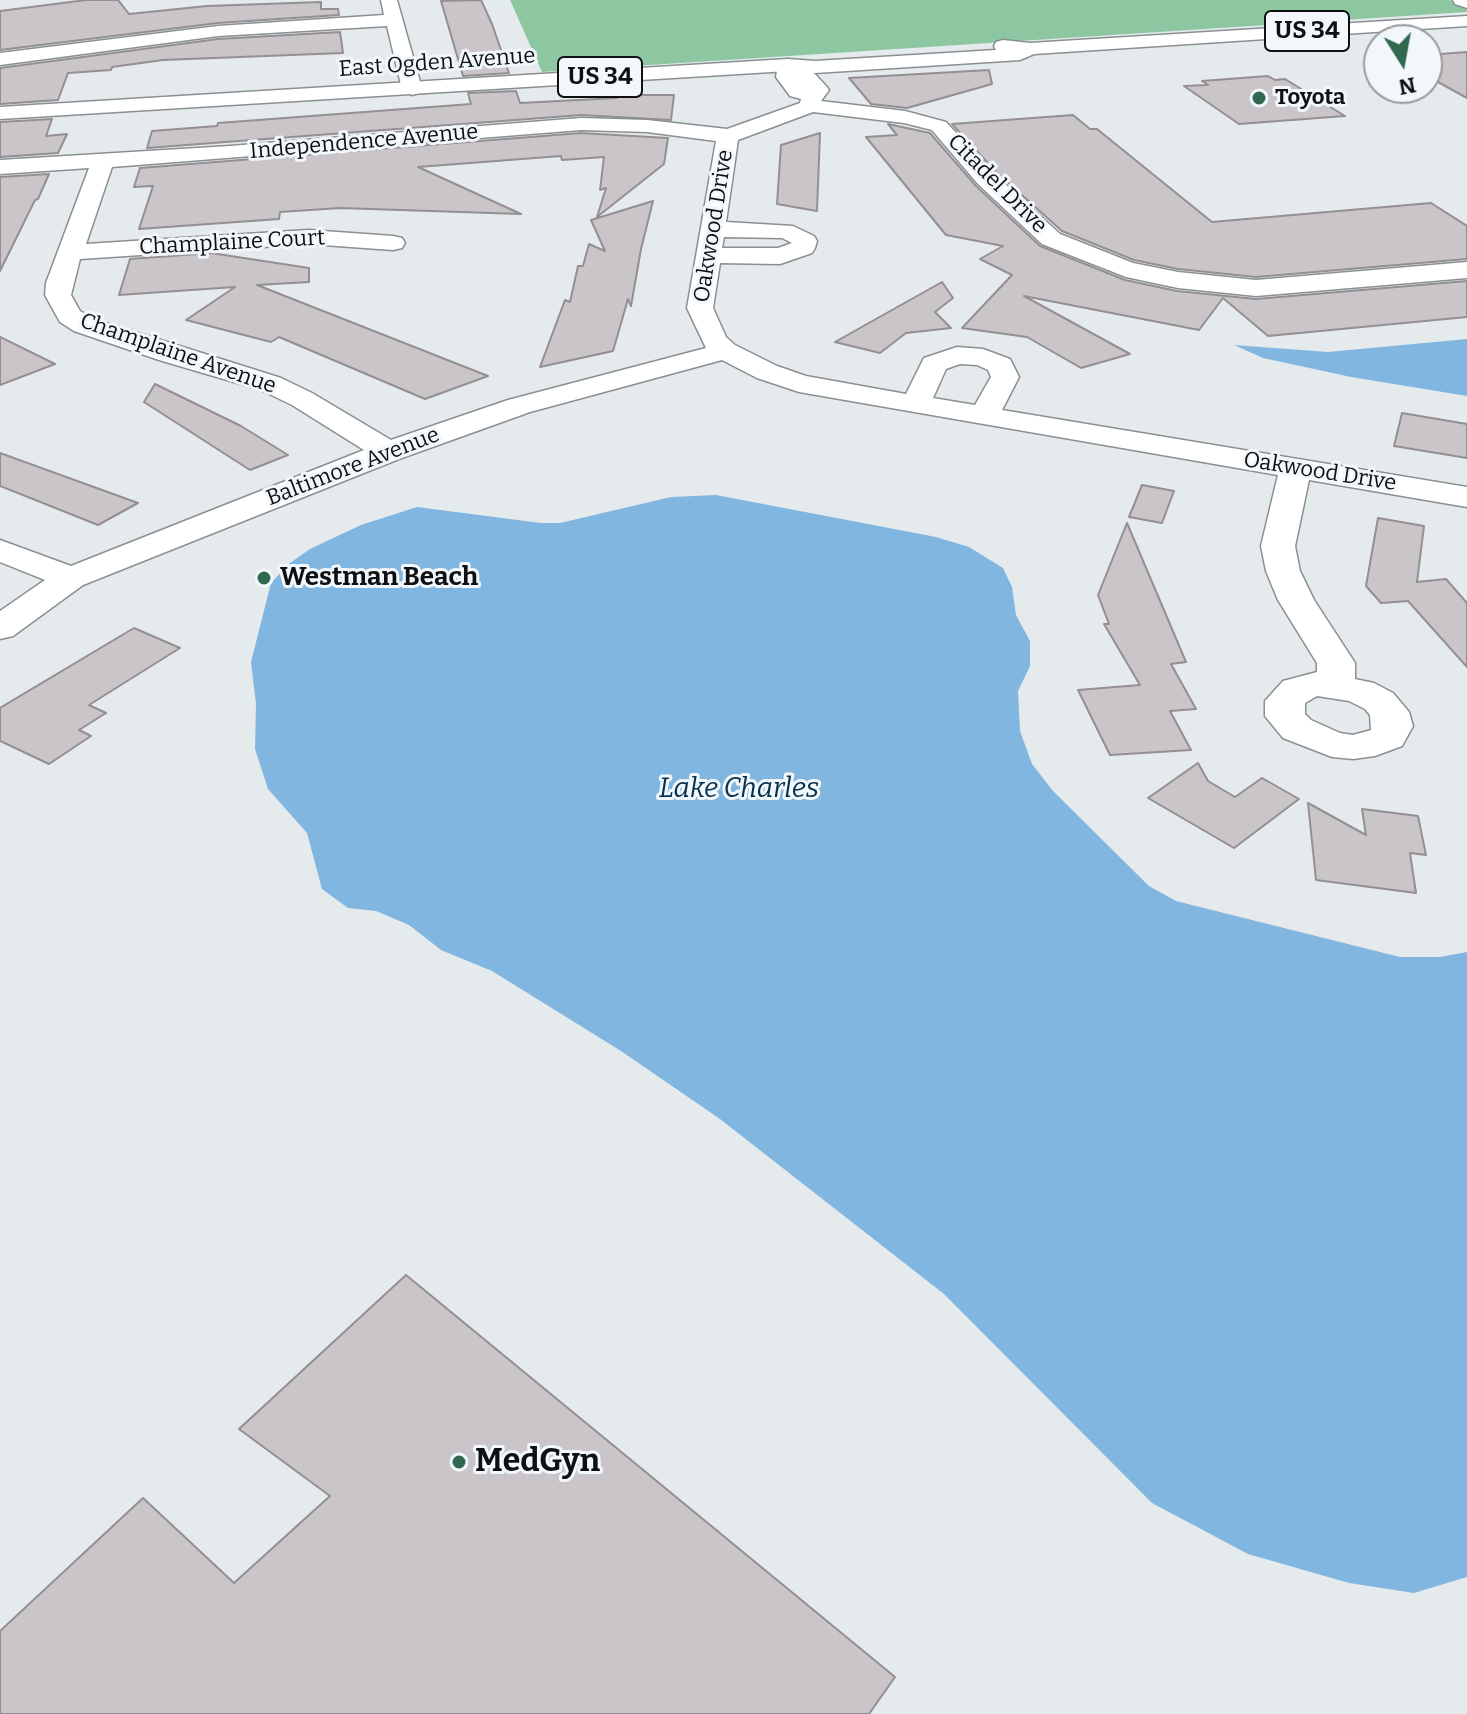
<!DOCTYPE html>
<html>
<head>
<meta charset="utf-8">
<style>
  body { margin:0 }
  #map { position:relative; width:1467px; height:1714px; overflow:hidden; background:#e5eaed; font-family:Bitter,serif }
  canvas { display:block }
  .north { position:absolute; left:1363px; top:24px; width:80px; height:80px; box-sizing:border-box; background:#f2f7fb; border:2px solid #979b9d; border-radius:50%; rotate:169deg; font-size:22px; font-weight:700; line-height:32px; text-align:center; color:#0e1011 }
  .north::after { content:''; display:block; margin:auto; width:28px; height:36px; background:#306850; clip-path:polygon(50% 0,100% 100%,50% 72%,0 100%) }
</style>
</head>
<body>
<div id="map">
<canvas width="1467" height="1714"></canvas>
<div class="north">N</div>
</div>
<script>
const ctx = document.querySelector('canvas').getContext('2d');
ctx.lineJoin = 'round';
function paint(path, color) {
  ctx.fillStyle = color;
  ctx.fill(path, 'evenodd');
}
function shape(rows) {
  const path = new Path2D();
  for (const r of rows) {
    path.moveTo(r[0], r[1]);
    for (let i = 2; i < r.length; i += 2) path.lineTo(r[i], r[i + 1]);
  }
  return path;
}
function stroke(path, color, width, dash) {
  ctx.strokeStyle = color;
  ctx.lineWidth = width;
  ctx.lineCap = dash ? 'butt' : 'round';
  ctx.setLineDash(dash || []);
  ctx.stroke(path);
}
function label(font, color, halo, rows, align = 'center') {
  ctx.font = font + ' Bitter,serif';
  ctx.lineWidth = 6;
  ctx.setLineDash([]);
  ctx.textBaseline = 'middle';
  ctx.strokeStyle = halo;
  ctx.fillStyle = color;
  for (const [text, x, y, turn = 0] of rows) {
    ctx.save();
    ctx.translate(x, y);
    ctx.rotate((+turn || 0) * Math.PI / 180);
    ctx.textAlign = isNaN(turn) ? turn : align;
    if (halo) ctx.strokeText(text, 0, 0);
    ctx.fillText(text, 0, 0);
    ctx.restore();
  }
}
const green = shape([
  [510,0,1450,0,1467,8,1467,12,542,72]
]);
const water = shape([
  [1467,339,1467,396,1351,377,1263,358,1234,345,1328,352],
  [716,495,936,537,969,547,1003,568,1012,587,1016,615,1030,641,1030,666,1018,691,1020,731,1032,764,1053,791,1149,886,1176,901,1400,957,1440,957,1467,952,1467,1577,1414,1593,1349,1583,1248,1554,1152,1503,944,1294,720,1119,621,1051,492,971,441,950,409,925,376,911,348,908,322,889,307,833,268,789,255,749,256,704,251,662,271,583,290,563,310,549,361,525,417,507,541,523,560,523,671,497]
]);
const building = shape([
  [86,0,118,0,129,14,207,6,321,2,321,9,338,9,339,15,218,23,0,50,0,11,86,0],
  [481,0,492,24,509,73,463,76,441,1,481,0],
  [340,32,343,53,163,60,112,67,111,70,68,73,58,100,0,104,0,68,218,39,340,32],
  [1467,52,1467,98,1427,76,1427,55,1467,52],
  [989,70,992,84,907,108,871,104,849,78,989,70],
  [1268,76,1275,80,1285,79,1345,116,1239,124,1184,86,1208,85,1202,81,1268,76],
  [516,91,520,103,617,98,618,95,674,95,671,120,581,115,147,148,152,131,217,126,218,123,471,104,468,93,516,91],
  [1073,115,1090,129,1097,129,1212,222,1431,203,1467,226,1467,259,1256,277,1178,269,1134,260,1062,231,996,172,952,124,1073,115],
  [52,119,46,136,67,134,58,153,0,157,0,122,52,119],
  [888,124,930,133,976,186,1040,246,1125,280,1177,291,1256,299,1467,281,1467,317,1268,336,1223,298,1199,330,1024,296,1130,354,1081,368,1027,337,962,328,1012,275,980,259,1003,246,946,235,866,137,897,135,888,124],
  [581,133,668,138,664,164,597,217,606,188,600,190,604,157,562,160,561,156,418,167,521,214,340,208,280,212,279,219,139,229,153,186,134,187,140,168,581,133],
  [820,133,817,211,777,204,781,145,820,133],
  [49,174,38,199,35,200,0,271,0,177,49,174],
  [653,201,641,249,631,306,628,299,613,351,540,367,565,300,570,302,578,266,583,266,589,244,605,251,591,220,653,201],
  [211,253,309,268,309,282,257,285,488,376,425,399,279,337,271,342,186,320,235,287,119,295,130,259,211,253],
  [942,282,953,298,935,312,951,328,906,333,880,353,835,342,942,282],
  [0,337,55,364,0,385,0,337],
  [155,384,241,426,288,455,250,470,144,402,155,384],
  [1402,413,1467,424,1467,458,1394,446,1402,413],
  [0,453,91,486,138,503,98,525,0,486,0,453],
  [1142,485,1174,491,1162,523,1129,517,1142,485],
  [1378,518,1424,526,1417,582,1446,579,1467,603,1467,667,1408,601,1381,603,1366,586,1378,518],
  [1127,523,1186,662,1171,664,1196,709,1170,711,1191,750,1110,755,1078,690,1140,685,1104,624,1109,624,1098,595,1127,523],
  [134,628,180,648,89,705,106,713,79,730,91,736,49,764,0,741,0,708,134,628],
  [1198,763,1208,781,1235,797,1262,778,1299,799,1234,848,1148,798,1198,763],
  [1308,803,1366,835,1362,809,1418,816,1426,855,1410,853,1416,893,1316,880,1308,803],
  [406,1275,895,1677,869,1714,0,1714,0,1631,143,1498,234,1583,330,1496,239,1429,406,1275]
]);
const minor = shape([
  [381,0,397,0,422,89,419,93,412,95,402,89,387,26,218,36,0,65,0,53,218,26,384,15,381,0],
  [1453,0,1467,0,1467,8,1455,4,1453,0],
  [788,59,812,71,826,86,829,90,821,101,905,111,946,122,994,174,1060,234,1133,263,1178,272,1256,280,1467,262,1467,278,1256,296,1178,288,1126,277,1042,244,978,184,932,130,904,123,813,112,738,140,726,222,793,226,814,236,817,241,815,248,812,253,780,264,720,263,713,308,726,337,735,345,777,366,806,376,906,394,924,358,957,347,983,349,1010,359,1019,377,1002,410,1467,487,1467,507,1309,480,1295,546,1300,571,1314,600,1355,663,1355,679,1374,683,1393,693,1409,712,1413,726,1402,746,1375,756,1353,759,1332,757,1283,738,1265,716,1265,701,1283,681,1317,672,1317,663,1278,600,1266,571,1261,546,1278,475,799,392,757,378,722,360,530,412,399,459,83,585,13,636,0,639,0,611,45,580,0,562,0,540,71,566,364,450,292,405,261,390,159,360,74,331,60,322,45,295,46,283,89,168,0,174,0,160,230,146,581,118,647,120,727,129,800,103,801,99,790,96,776,77,778,65,788,59],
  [581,130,647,132,716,141,687,308,706,348,508,400,391,440,312,393,281,378,94,319,80,311,71,295,80,259,309,244,393,250,402,248,405,243,402,238,393,236,309,230,86,244,112,167,581,130],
  [724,237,782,238,792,243,778,248,722,248,724,237],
  [960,364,977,365,988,370,991,377,975,405,933,398,946,369,960,364],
  [1317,696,1349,701,1365,709,1370,715,1371,730,1353,735,1340,733,1311,720,1305,714,1305,703,1317,696]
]);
const major = shape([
  [1467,16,1467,26,1034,54,1020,60,815,73,788,71,0,119,0,107,788,59,815,61,996,50,994,46,996,42,1003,40,1030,43,1467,16]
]);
const markers = [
  [1259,98,8,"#306850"],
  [264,578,8,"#306850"],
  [459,1462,8,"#306850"]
];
const farStreetnames = [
  ["East Ogden Avenue",437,63,-4],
  ["Independence Avenue",364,142,-5],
  ["Citadel Drive",997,184,45],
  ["Oakwood Drive",714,226,-81],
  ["Champlaine Court",232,243,-3],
  ["Champlaine Avenue",178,354,19],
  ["Baltimore Avenue",353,467,-21],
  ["Oakwood Drive",1320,472,9]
];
const farPoinames = [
  ["Toyota",1275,98]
];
const shields = [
  [1307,31,84],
  [600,77,84]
];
const shieldNames = [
  ["US 34",1307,31],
  ["US 34",600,77]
];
const poiNames = [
  ["Westman Beach",280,578]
];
const waterNames = [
  ["Lake Charles",739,789]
];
const nearPoinames = [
  ["MedGyn",475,1462]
];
paint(green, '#8dc7a2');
paint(water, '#81b6e1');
paint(building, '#cac5c8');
stroke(building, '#938f92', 2);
stroke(minor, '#8a8f92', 3);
stroke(major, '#8a8f92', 3);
paint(minor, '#fff');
paint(major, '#fff');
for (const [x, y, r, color] of markers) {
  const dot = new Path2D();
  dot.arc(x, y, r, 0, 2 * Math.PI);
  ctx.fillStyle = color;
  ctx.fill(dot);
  stroke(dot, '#f2f7fb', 3);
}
label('22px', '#0e1011', '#f2f7fb', farStreetnames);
label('bold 22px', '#0e1011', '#f2f7fb', farPoinames, 'left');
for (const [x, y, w] of shields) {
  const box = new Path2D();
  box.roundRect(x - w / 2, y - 20, w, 40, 6);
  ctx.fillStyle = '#f2f7fb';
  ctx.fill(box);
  stroke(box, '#0e1011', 2);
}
label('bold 24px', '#0e1011', null, shieldNames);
label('bold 26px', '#0e1011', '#f2f7fb', poiNames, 'left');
label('italic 28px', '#07324e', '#f2f7fb', waterNames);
label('bold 32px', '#0e1011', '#f2f7fb', nearPoinames, 'left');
</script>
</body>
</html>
